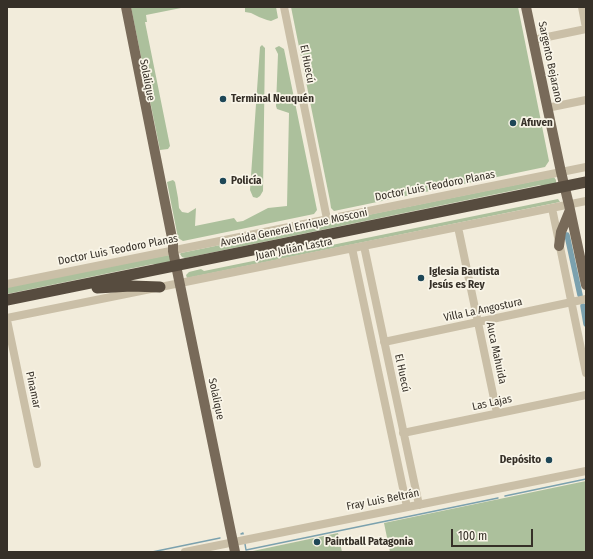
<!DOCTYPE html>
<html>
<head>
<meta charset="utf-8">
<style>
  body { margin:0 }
  #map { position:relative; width:593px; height:559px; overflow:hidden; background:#f2ecdb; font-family:"Fira Sans Condensed",sans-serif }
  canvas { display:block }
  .frame { position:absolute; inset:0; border:8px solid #363028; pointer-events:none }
  .scale { position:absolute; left:451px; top:529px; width:82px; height:18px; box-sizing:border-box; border:2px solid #363028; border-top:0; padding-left:5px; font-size:12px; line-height:14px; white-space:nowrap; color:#363028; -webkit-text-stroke:3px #f9f5e8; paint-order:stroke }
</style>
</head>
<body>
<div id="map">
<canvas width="593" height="559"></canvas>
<div class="frame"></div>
<div class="scale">100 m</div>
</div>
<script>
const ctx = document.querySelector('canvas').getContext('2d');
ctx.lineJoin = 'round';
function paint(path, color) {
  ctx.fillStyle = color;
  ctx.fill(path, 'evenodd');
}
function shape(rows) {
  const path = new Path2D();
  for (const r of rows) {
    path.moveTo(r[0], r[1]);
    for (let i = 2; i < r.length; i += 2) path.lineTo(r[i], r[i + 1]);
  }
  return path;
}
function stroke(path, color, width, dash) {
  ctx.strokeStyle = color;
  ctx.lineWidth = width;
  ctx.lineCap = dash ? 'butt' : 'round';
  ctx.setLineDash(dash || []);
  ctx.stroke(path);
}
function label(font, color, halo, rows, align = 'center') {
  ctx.font = font + ' "Fira Sans Condensed",sans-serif';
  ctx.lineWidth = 3.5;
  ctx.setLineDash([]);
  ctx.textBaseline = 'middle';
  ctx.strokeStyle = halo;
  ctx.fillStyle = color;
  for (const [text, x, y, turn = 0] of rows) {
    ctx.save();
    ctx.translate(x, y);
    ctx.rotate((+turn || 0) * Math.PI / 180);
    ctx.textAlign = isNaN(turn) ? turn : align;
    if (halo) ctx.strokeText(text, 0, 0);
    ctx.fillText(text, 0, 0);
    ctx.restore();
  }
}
const green = shape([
  [131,7,186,7,146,15,147,22,145,22,170,146,168,149,160,150],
  [237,7,276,7,278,18,271,21,267,20,259,17,251,13,245,12,245,8],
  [291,7,518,7,549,161,545,167,334,211,331,208,330,201],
  [262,45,265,48,263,191,260,196,257,198,253,197,250,190,260,47],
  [279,46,284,49,317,210,314,214,183,241,178,238,167,182,173,180,175,182,178,198,179,208,182,212,188,213,196,208,195,226,234,218,237,222,243,221,268,208,287,206,289,113,277,109,276,106,278,54,275,48],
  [554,177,556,180,556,183,543,187,540,185,185,258,182,257,180,254,181,253],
  [558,199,560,202,187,278,186,275,189,272,201,269,204,271],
  [168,255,171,257,171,261,157,266,153,264,7,294,7,287],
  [586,481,586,552,390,552,384,523],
  [338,533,342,552,248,552]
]);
const stream = shape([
  [505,496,586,479],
  [241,534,243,533,243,534],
  [245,544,246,550,498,498],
  [152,552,220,538]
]);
const canal = shape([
  [567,235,580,295],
  [583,306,586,324]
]);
const minor = shape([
  [284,7,327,219],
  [582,7,586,28],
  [533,40,586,29],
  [547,108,586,100],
  [552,208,586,373],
  [458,227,497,413],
  [364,246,419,505],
  [352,248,407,507],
  [7,284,586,167],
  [7,318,586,201],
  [7,320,37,464],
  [384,342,586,299],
  [403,433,586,395],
  [185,552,586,471]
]);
const major = shape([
  [126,7,173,243,173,251,235,552],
  [526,7,561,172,569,205,586,285],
  [559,246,561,232,570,210]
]);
const highway = shape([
  [97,288,131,286,160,287],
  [7,300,586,182]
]);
const markers = [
  [223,99,4,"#1e4757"],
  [513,123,4,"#1e4757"],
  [223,181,4,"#1e4757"],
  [421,278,4,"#1e4757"],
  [549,460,4,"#1e4757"],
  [317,542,4,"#1e4757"]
];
const streetNames = [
  ["Sargento Bejarano",550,62,78],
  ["El Huecú",307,64,79],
  ["Solalique",147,80,79],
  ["Doctor Luis Teodoro Planas",435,186,-11],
  ["Avenida General Enrique Mosconi",294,228,-12],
  ["Juan Julián Lastra",294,249,-11],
  ["Doctor Luis Teodoro Planas",118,250,-11],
  ["Villa La Angostura",483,310,-12],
  ["Auca Mahuida",496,353,78],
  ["El Huecú",402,373,78],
  ["Pinamar",33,390,78],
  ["Solalique",216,399,78],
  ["Las Lajas",492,403,-12],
  ["Fray Luis Beltrán",383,500,-11]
];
const poiNames = [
  ["Terminal Neuquén",231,99],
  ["Afuven",521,123],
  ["Policía",231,181],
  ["Iglesia Bautista",429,272],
  ["Jesús es Rey",429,285],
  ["Depósito",541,460,"right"],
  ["Paintball Patagonia",325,542]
];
paint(green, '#acc09c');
stroke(stream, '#7ba1ae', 1.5);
stroke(canal, '#7ba1ae', 5.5);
stroke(minor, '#cabfa7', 8);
stroke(major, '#786a59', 10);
stroke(highway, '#574c3f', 11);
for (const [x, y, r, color] of markers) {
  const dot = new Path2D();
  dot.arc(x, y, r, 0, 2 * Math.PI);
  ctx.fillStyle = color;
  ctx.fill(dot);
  stroke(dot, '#f9f5e8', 1.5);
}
label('11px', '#363028', '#f9f5e8', streetNames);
label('bold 11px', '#363028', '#f9f5e8', poiNames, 'left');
</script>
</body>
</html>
